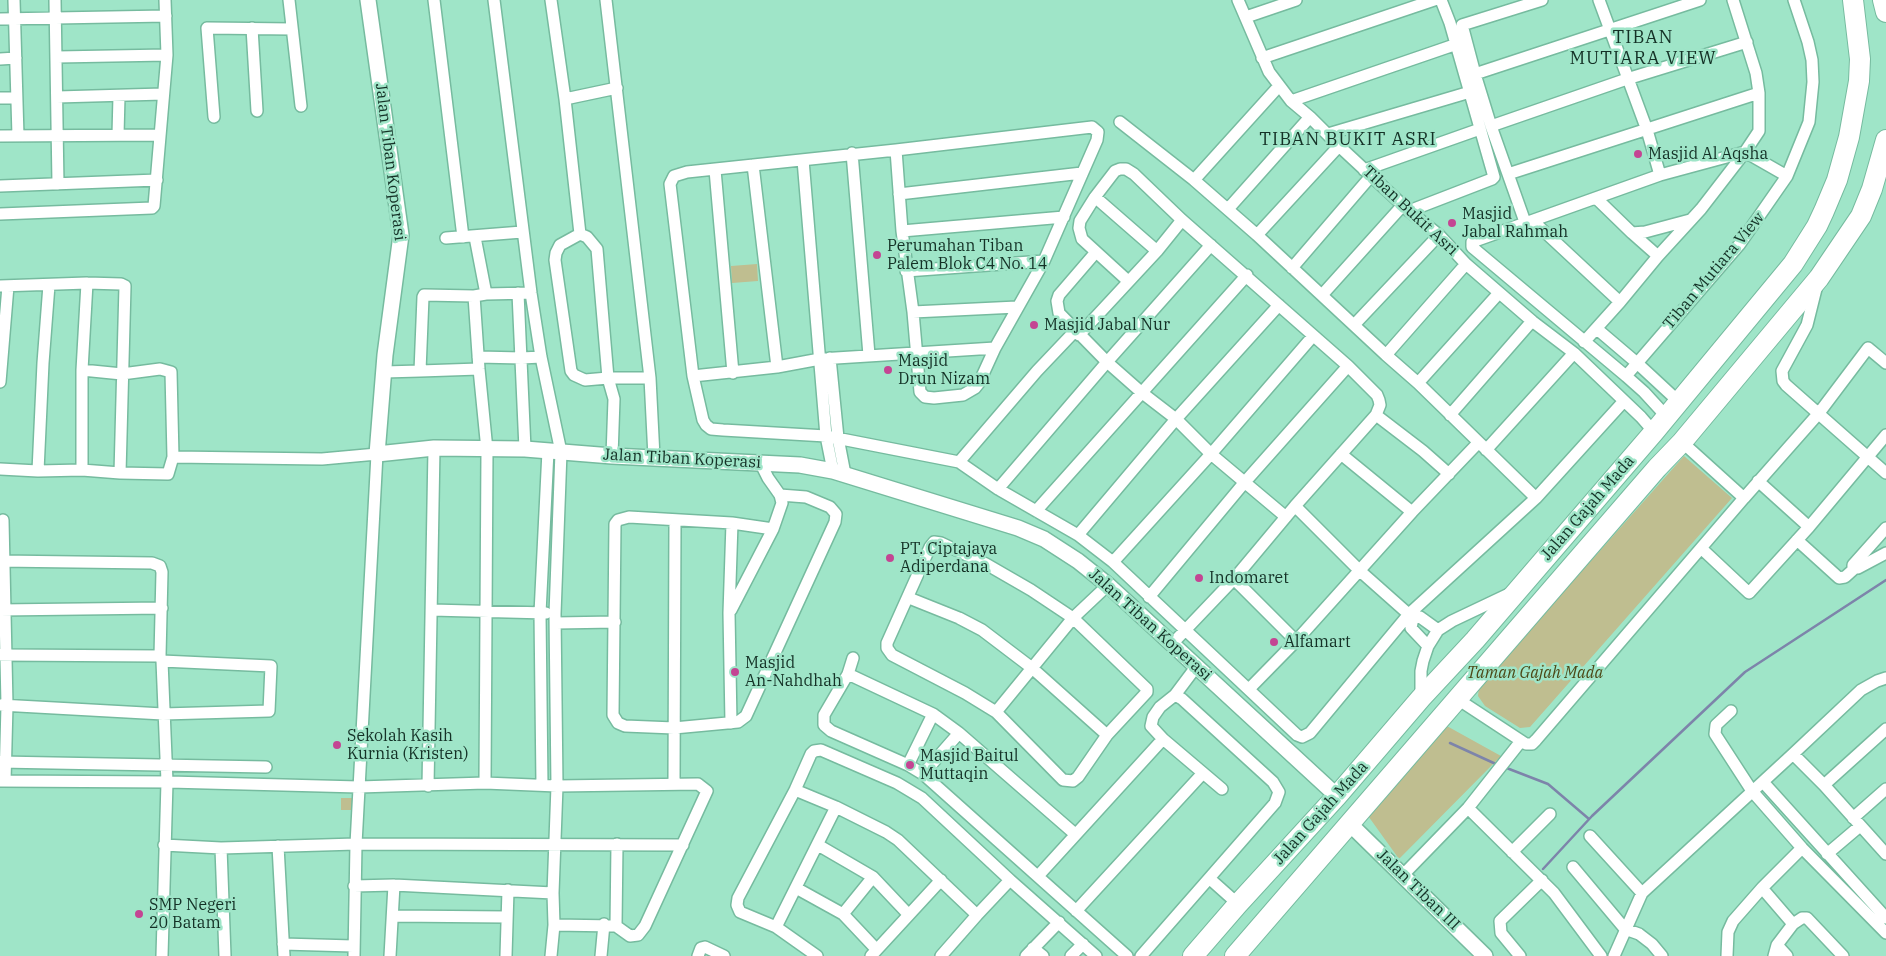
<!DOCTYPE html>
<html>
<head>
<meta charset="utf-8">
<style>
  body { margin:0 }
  canvas { display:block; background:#9fe5c8 }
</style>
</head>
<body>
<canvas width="1886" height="956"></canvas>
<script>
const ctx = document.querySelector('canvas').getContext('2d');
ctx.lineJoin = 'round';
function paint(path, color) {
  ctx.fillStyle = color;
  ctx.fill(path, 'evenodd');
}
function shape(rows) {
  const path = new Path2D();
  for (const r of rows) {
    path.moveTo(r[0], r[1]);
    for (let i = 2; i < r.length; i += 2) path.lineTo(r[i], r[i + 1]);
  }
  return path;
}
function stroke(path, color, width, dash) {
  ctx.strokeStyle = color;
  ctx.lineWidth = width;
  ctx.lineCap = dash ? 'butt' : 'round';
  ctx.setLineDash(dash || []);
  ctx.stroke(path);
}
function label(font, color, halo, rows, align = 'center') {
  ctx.font = font + ' "IBM Plex Serif",serif';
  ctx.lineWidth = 5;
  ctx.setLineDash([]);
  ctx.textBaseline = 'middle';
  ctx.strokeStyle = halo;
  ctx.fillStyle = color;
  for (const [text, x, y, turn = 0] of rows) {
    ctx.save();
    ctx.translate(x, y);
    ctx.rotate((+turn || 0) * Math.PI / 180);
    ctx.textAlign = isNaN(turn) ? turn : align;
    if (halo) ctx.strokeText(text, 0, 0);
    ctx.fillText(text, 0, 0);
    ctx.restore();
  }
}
const green = shape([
  [757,264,758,281,732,283,731,266],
  [1684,456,1732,498,1530,727,1520,728,1485,706,1478,696,1479,687],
  [1445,725,1501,756,1399,859,1366,813],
  [341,798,352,798,352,810,341,810]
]);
const stream = shape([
  [1450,743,1498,765],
  [1504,767,1548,784,1589,819],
  [1543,869,1592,816,1745,672,1886,580]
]);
const street = shape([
  [14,0,18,136],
  [55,0,58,184],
  [289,0,301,106],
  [434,0,463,237],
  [494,0,531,293,541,357,561,452,555,614,557,786,553,893,554,925,551,956],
  [551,0,565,99,580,234],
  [606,0,650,378,654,457],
  [1238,0,1269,72,1291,101,1310,117,1339,146,1409,211,1439,235,1466,264,1532,321,1574,353,1641,417,1654,432],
  [1599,0,1647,130,1660,175],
  [1246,17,1296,0],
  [0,19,166,16],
  [252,28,257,111],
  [57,57,167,55],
  [1262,58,1434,0],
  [0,59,16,58],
  [1475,74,1462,25,1542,0],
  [57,97,163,94],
  [0,98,16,98],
  [565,99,617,88],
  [1291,101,1457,44],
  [214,117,207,28,292,29],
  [1120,122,1194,180,1257,235,1386,355,1418,383,1536,498],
  [1491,126,1627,79,1747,42],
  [1328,134,1470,92],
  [118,135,119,96],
  [0,136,160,135],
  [896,150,902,231,913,312,920,392,925,397,934,398,963,395,975,388,979,383,995,348,1044,261,1097,140,1098,132,1092,127,896,150,687,172,674,176,670,184,693,376,703,420,706,425,711,429,723,430,826,436,959,462,998,489,1078,535,1113,562,1297,735,1302,737,1310,733,1409,614,1536,498,1624,401],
  [852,153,869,355],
  [803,160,826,436,833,471],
  [753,165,777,367],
  [715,170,733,373],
  [1364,170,1480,129],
  [1508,174,1759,93],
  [1194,180,1279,86],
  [0,186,157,180],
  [899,194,1082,173],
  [1095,197,1157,251],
  [1597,199,1632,233,1645,232,1690,220],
  [1228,209,1310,117],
  [1409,211,1492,179,1494,177,1450,23,1441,0],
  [0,214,152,208,154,206,167,55,165,0],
  [1533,221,1620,302],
  [1525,222,1491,126,1475,74,1700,0],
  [902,231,1064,217],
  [1632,233,1658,256],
  [1257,235,1339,146],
  [475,237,486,294],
  [446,238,522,232],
  [1096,252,1059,295,1057,301,1059,313,1107,362,1141,392,1176,419,1211,454,1286,517],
  [1292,268,1371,176],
  [906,271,1044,261],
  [1128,281,1082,239,1079,228,1080,221,1095,197,1115,171,1120,169,1126,169,1134,174,1182,220,1348,366,1377,395,1379,400,1380,405,1376,415,1295,506,1234,579,1172,644],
  [1817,285,1807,325,1782,371,1783,381,1786,385,1886,473],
  [0,286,87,283,121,284,125,286,120,473],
  [518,293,525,449],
  [1322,295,1403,205],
  [474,296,479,369,487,450,485,783],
  [913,312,1017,307],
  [1354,325,1439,235],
  [1597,329,1637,363,1678,401],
  [1079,335,1157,251,1182,220],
  [1584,342,1620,302,1658,256,1701,209,1745,152,1759,131,1759,93,1756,73,1733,0],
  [1386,355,1466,264],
  [478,357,522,358,541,357],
  [830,358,838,438,845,474],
  [420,371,479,369],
  [384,372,420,371,423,297,424,295,474,296,486,294,531,293],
  [693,376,777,367,820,359,995,348],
  [1626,376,1739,245,1787,176,1809,122,1813,82,1812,60,1808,42,1794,0],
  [0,382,8,286],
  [1418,383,1499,293],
  [1376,415,1423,451,1449,474],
  [1450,415,1532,321],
  [1666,416,1644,392,1626,376,1472,247,1472,242,1660,175,1745,152,1787,176],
  [1486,450,1574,353],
  [1341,454,1412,512],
  [612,456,614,399,608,378,597,249,587,237,580,234,560,245,556,253,555,260,571,371,574,375,585,380,608,378,650,378],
  [173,457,322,459,377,454,356,844,354,956],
  [959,462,1037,371,1075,331],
  [0,469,38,471,82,470,120,473,168,474,173,457,171,372,160,369,122,374,82,370],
  [82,470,82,370,87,283],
  [38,471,43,363,49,285],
  [1758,481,1809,527],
  [998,489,1107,362,1211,245],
  [1744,498,1819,413,1868,348,1886,363],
  [1295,506,1360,571,1413,618],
  [1036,511,1247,275],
  [3,520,7,705,5,781],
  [1886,528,1853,565,1853,567,1858,568,1886,553],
  [773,529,732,523,629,517,618,520,615,524,613,715,618,723,625,726,674,728,738,722,746,716,835,522,836,514,830,507,806,497,780,495],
  [1078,535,1176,419,1279,305],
  [1797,540,1839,578,1845,577,1855,568],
  [934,542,941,543,986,564,1031,590,1073,618,1147,689,1147,692,1107,735,1078,777,1073,781,1063,780,996,712,965,693,892,655,887,648,887,643,930,547,934,542],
  [1702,549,1749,593,1809,527,1886,435],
  [0,561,152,563,160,566,162,572,160,656],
  [1113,562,1211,454,1313,336],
  [1234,579,1296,641],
  [1149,597,1244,483,1348,366],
  [909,598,959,618,982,630,1032,668,1107,735],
  [0,610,162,608],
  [432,610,546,613],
  [731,610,773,529,782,503,780,495,768,478,761,464],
  [1413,618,1411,628,1428,646],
  [1413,618,1420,617,1438,630],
  [556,623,615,622],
  [0,655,160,656,162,661,167,782,162,956],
  [853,658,848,674,824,715,824,725,831,731,908,765,923,774,1127,956],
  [848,674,933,714,959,733,1075,834],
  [1249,689,1296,641,1412,512,1478,443],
  [1175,695,1196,667],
  [1421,698,1421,671,1423,661,1428,646,1438,630,1452,621,1511,593],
  [1459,700,1526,744,1532,744,1536,740,1744,498,1682,442],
  [0,705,163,714,269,711,271,666,162,661],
  [1731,711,1716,725,1715,734,1752,791,1802,848,1886,933],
  [996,712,1073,618,1108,585],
  [731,723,729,613,732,523],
  [1793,754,1824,785,1886,854],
  [0,762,266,767],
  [908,765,933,714],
  [923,774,959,733],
  [0,781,169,782,359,787,485,783,557,786,698,784,707,791,645,926,638,935,630,936,616,926,554,925],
  [1763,782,1886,918],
  [674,784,675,521],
  [542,785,540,613,548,451],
  [1824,785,1886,729],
  [428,786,434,448],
  [795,790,836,807,886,832,898,840,977,915,1010,880],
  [1468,808,1554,893,1601,956],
  [1853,818,1886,789],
  [1590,836,1642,893],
  [164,845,221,848,356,844,683,845],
  [818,845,873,877,908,914],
  [278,846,284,956],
  [221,848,225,956],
  [1512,852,1550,814],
  [1827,854,1860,826],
  [1573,867,1625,929,1639,934,1652,944,1662,956],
  [1038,876,1163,739],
  [1402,876,1468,808,1521,741],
  [1210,879,1238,904],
  [354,886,394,885,553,893],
  [796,888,843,914,876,949],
  [1762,888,1793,924],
  [1076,911,1203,773],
  [843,914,873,877],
  [393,916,507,917],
  [616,926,617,844],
  [776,927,836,807],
  [283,944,353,946],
  [1777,945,1787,956],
  [1033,948,1043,956],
  [390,956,394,885],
  [506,956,508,890],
  [601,956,604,924],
  [698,956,701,948,705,947,724,956],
  [817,956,776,927,740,912,737,905,738,898,795,790,811,754,814,751,821,750,897,783,922,798,1010,880,1096,956],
  [871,956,941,880],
  [941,956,977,915],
  [1026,956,1059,922],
  [1071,956,1083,944],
  [1141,956,1275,803,1279,792,1273,782,1182,699,1175,695,1160,707,1153,717,1151,726,1163,739,1222,789],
  [1520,956,1501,933,1500,921,1542,880],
  [1614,956,1642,893,1793,754,1861,690,1877,681,1886,678],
  [1727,956,1728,932,1733,921,1762,888,1802,848],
  [1774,956,1777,945,1793,924,1802,918,1807,918,1843,956]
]);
const secondary = shape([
  [368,0,401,235,385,355,377,454,434,448,525,449,612,456,800,465,833,471,1018,528,1044,539,1078,561,1108,585,1337,796],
  [1351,825,1485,956]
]);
const highway = shape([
  [1883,0,1886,12],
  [1193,956,1238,904,1337,796,1421,698,1475,640,1654,432,1793,264,1817,226,1824,211,1837,180,1849,137,1859,81,1860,59,1853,0],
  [1235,956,1657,468,1682,442,1819,278,1861,216,1872,189,1886,140]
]);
const markers = [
  [1638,154,5,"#c44593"],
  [1452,223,5,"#c44593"],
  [877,255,5,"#c44593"],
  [1034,325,5,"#c44593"],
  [888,370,5,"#c44593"],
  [890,558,5,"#c44593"],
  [1199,578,5,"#c44593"],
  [1274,642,5,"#c44593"],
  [735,672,5,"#c44593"],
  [337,745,5,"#c44593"],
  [910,765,5,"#c44593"],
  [139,914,5,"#c44593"]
];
const poiNames = [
  ["Masjid Al Aqsha",1648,154],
  ["Masjid",1462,214],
  ["Jabal Rahmah",1462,232],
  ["Perumahan Tiban",887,246],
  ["Palem Blok C4 No. 14",887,264],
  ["Masjid Jabal Nur",1044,325],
  ["Masjid",898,361],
  ["Drun Nizam",898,379],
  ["PT. Ciptajaya",900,549],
  ["Adiperdana",900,567],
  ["Indomaret",1209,578],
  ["Alfamart",1284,642],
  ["Masjid",745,663],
  ["An-Nahdhah",745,681],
  ["Sekolah Kasih",347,736],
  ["Kurnia (Kristen)",347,754],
  ["Masjid Baitul",920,756],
  ["Muttaqin",920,774],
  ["SMP Negeri",149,905],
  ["20 Batam",149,923]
];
const streetNames = [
  ["Jalan Tiban Koperasi",390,162,83],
  ["Tiban Bukit Asri",1410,211,43],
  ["Tiban Mutiara View",1714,271,-50],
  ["Jalan Tiban Koperasi",682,459,3],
  ["Jalan Gajah Mada",1588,508,-49],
  ["Jalan Tiban Koperasi",1150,625,42],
  ["Jalan Gajah Mada",1321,813,-48],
  ["Jalan Tiban III",1418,890,44]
];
const parkNames = [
  ["Taman Gajah Mada",1535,673]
];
const neighbourhoodNames = [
  ["TIBAN",1643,38],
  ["MUTIARA VIEW",1643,59],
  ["TIBAN BUKIT ASRI",1348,140]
];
paint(green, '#bfbe90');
stroke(stream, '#7d84aa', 2.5);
stroke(street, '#76bb9f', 14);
stroke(secondary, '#76bb9f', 18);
stroke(highway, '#76bb9f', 22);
stroke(street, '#fff', 11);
stroke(secondary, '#fff', 15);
stroke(highway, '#fff', 20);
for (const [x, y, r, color] of markers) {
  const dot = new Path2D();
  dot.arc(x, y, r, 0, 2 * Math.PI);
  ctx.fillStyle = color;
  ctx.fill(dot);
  stroke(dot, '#9fe5c8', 2);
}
label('16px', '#143126', '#9fe5c8', poiNames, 'left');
label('16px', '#143126', '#9fe5c8', streetNames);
label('italic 16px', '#4c4918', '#9fe5c8', parkNames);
ctx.letterSpacing = '1px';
label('18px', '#143126', '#9fe5c8', neighbourhoodNames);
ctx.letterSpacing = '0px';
</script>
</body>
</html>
